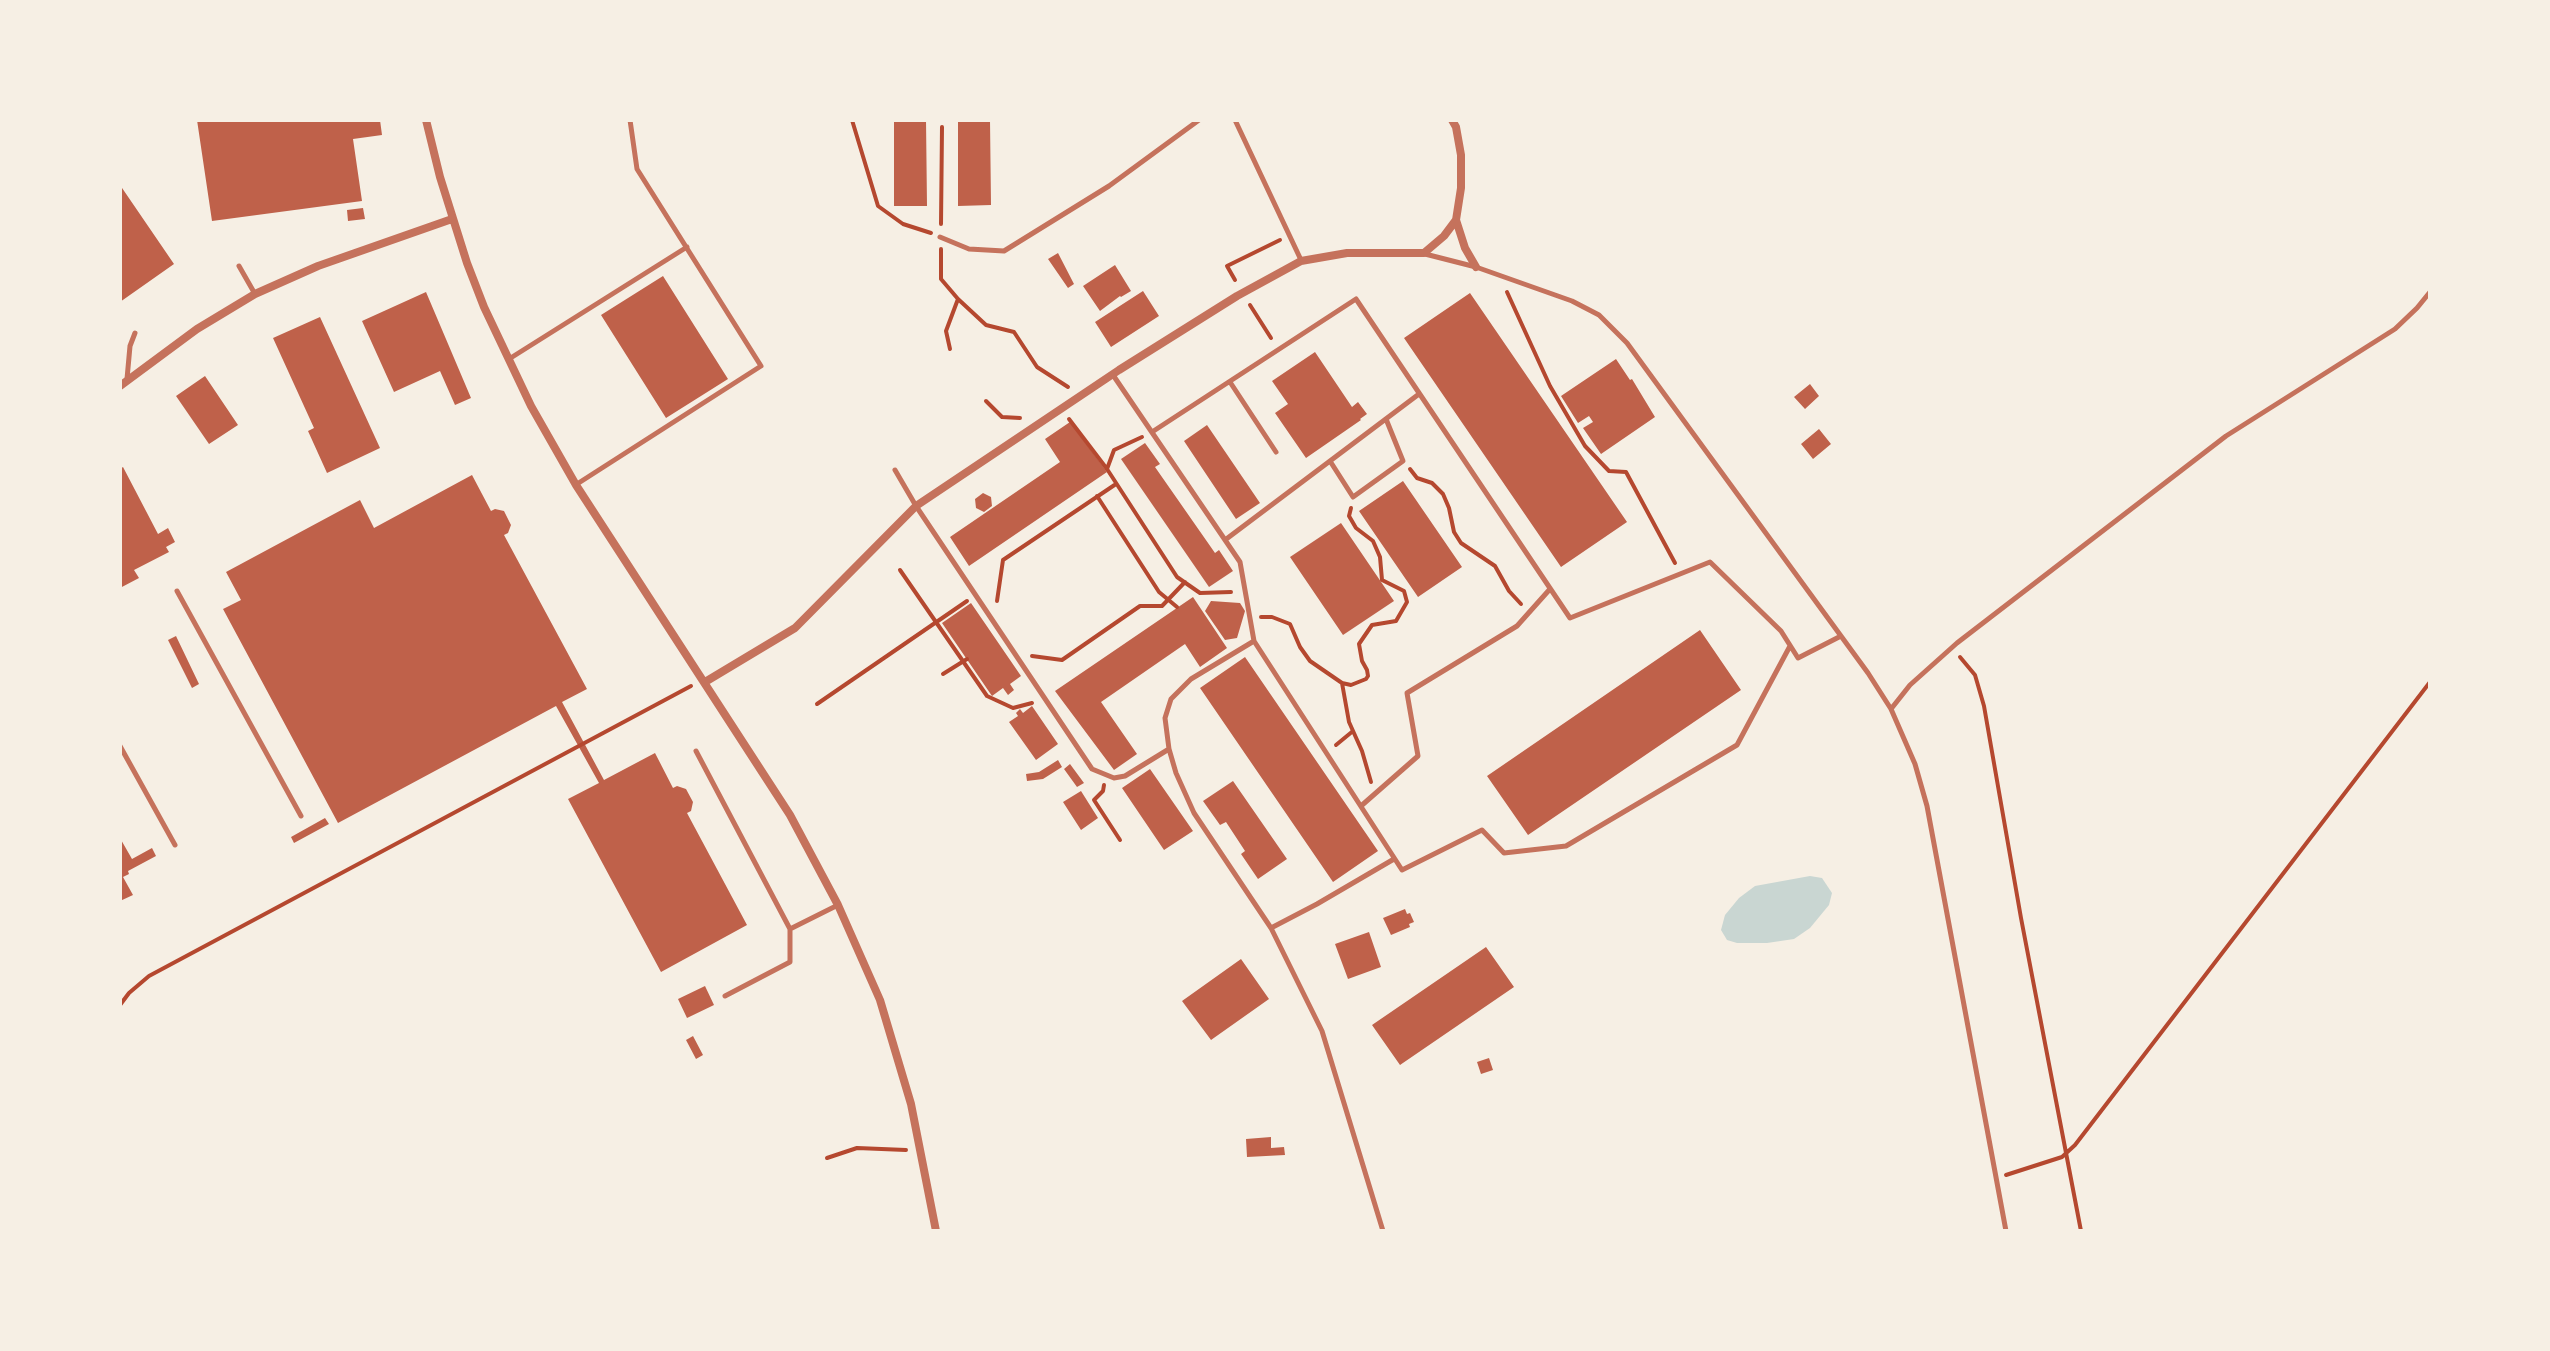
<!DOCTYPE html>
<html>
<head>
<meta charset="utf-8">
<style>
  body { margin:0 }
  #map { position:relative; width:2550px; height:1351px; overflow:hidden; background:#f6efe4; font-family:Poppins,sans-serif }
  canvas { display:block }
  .frame { position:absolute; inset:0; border:122px solid #f6efe4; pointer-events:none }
</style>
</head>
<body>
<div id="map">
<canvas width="2550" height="1351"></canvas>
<div class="frame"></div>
</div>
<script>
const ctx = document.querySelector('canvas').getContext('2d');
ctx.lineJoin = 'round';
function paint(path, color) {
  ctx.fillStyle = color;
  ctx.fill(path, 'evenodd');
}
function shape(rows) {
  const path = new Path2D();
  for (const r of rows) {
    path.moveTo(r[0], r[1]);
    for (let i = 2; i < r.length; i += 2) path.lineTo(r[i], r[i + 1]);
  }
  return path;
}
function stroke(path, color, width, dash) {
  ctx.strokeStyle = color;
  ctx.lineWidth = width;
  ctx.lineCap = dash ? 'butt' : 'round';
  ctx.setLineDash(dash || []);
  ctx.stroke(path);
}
const water = shape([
  [1810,876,1822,878,1832,893,1829,905,1810,928,1794,939,1767,943,1737,943,1727,940,1721,930,1725,915,1739,898,1755,886]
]);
const building = shape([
  [197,120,380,120,382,135,353,139,362,201,212,221],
  [894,120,926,120,927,206,894,206],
  [958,120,990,120,991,205,958,206],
  [120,185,174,264,120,302],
  [363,208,365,219,348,221,347,210],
  [1058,253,1074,284,1068,288,1048,259],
  [1115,265,1131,291,1121,297,1120,296,1100,311,1083,286],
  [663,276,728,379,666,418,601,315],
  [1143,291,1159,316,1111,347,1095,322],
  [426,292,471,398,455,405,440,371,394,392,362,321],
  [1470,293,1627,522,1561,567,1404,338],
  [320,317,380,448,327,473,308,431,314,428,273,338],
  [1315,352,1352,407,1358,402,1367,414,1360,419,1361,420,1306,458,1275,413,1288,404,1272,381],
  [1616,359,1630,380,1632,379,1655,417,1601,454,1583,428,1593,422,1589,416,1578,423,1561,396],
  [205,376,238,425,209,444,176,396],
  [1810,384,1819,396,1805,409,1794,397],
  [1070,422,1107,472,969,566,950,537,1060,462,1045,439],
  [1207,425,1260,503,1236,519,1184,441],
  [1819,429,1831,444,1813,459,1801,444],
  [1145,443,1160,464,1155,467,1215,553,1219,550,1233,571,1209,587,1121,459],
  [123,467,158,534,168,528,175,542,166,547,169,552,134,570,139,578,120,588,120,469],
  [472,475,491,511,495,509,504,511,511,525,508,533,504,535,587,689,562,702,604,780,655,753,673,788,677,786,686,789,693,802,691,811,687,813,747,925,661,972,568,799,599,783,556,706,338,823,223,609,241,600,226,572,360,500,374,528],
  [1403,481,1462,567,1418,597,1359,511],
  [983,493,991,497,992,506,984,512,976,508,975,499],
  [1341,523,1394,601,1343,635,1290,557],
  [1193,597,1227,648,1200,667,1185,644,1101,702,1137,754,1114,770,1055,691],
  [1211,601,1240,603,1245,611,1237,638,1225,640,1205,611],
  [971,603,1021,676,1010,684,1014,690,1008,695,1003,688,992,696,942,623],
  [1700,630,1741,690,1528,835,1487,776],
  [176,636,199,684,192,688,168,640],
  [1245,657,1378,851,1333,882,1200,688],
  [1032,706,1058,744,1036,760,1009,722,1018,716,1016,713,1020,709,1023,713],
  [1058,760,1062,767,1043,779,1027,781,1026,774,1039,772],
  [1070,764,1084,783,1077,787,1064,769],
  [1150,769,1193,831,1164,850,1122,788],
  [1233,781,1287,859,1258,879,1241,854,1245,851,1226,822,1220,825,1203,801],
  [1081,791,1098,818,1081,830,1063,802],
  [325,818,329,824,294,843,291,837],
  [120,838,132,859,152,848,156,856,128,871,129,874,123,877,133,895,120,901],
  [1405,909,1407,914,1410,913,1414,922,1409,924,1410,927,1391,935,1383,918],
  [1369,932,1381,967,1348,979,1335,944],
  [1486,947,1514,987,1400,1065,1372,1025],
  [1241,959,1269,999,1211,1040,1182,1001],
  [705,986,714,1005,687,1018,678,999],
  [693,1036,703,1055,696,1059,686,1040],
  [1489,1058,1493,1070,1481,1074,1477,1062],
  [1271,1137,1271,1148,1284,1147,1285,1155,1247,1157,1246,1139]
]);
const path = shape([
  [852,120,878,206,903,224,931,233],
  [941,224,942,127],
  [941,249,941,279,958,299,946,331,950,349],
  [1235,280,1227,266,1280,240],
  [1507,292,1550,386,1585,446,1609,471,1626,472,1675,563],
  [958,299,986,325,1014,332,1037,367,1068,387],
  [1250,305,1271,338],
  [986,401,1002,417,1020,418],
  [1069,419,1107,469],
  [1142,437,1114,450,1107,469,1177,577,1200,593,1231,592],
  [1410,469,1417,478,1432,483,1443,494,1449,508,1454,532,1461,543,1495,566,1509,591,1521,604],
  [1097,496,1159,592,1177,607],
  [900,570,987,696,1013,708,1032,703],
  [997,601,1003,560,1116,484],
  [1261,617,1272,617,1290,624,1300,647,1310,661,1342,683,1349,722,1362,751,1371,782],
  [1032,656,1062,660,1140,606,1162,606,1185,582],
  [1960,657,1975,675,1984,706,2021,918,2081,1231],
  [943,674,967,659],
  [1342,683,1351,685,1366,679,1368,676,1367,670,1362,661,1359,644,1372,625,1396,621,1407,602,1404,591,1382,580,1380,557,1373,541,1356,528,1349,516,1351,508],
  [817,704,967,601],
  [1336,745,1353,731],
  [1104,785,1103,791,1094,800,1120,840],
  [120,1005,129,993,149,976,691,686],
  [827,1158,857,1148,906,1150],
  [2006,1175,2062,1157,2075,1145,2430,682]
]);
const service = shape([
  [1235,120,1301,260],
  [940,237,969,249,1004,251,1109,186,1199,120],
  [1425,254,1476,267,1572,301,1599,315,1627,343,1868,673,1891,709,1915,764,1927,806,2006,1231],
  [239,266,255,294],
  [509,359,687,247],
  [1113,375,1240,562,1254,641,1402,870,1482,830,1504,853,1566,846,1737,745,1790,646],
  [127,379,130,346,135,333],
  [1230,382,1276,452],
  [1152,432,1356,299,1570,618,1710,562,1781,631,1798,658,1841,636],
  [1330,461,1353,497,1403,461,1386,419],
  [895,470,916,506,1092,769,1114,778,1125,776,1169,749],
  [577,484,761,366,637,169,630,120],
  [1225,540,1419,394],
  [177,591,301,816],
  [1254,641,1191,679,1171,699,1165,718,1169,749,1176,773,1194,813,1271,928,1317,904,1394,859],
  [1891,709,1910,685,1957,643,2226,436,2395,329,2417,308,2430,292],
  [120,746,175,845],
  [696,751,790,929,838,905],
  [1361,806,1418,756,1407,693,1517,626,1550,589],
  [1271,928,1322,1031,1383,1231],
  [725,996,790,962,790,929]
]);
const minor = shape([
  [426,120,440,177,467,263,484,307,531,406,576,485,790,815,838,905,880,1000,911,1104,936,1231],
  [1456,220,1465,248,1476,267],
  [120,386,197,329,255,294,318,266,452,219],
  [705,682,795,628,916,506,1119,370,1237,296,1301,261,1347,253,1424,253,1444,236,1456,220,1461,188,1461,155,1456,127,1452,120]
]);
paint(water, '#c9d6d2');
paint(building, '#bf614a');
stroke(path, '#b5482f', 4);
stroke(service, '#c5725c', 5);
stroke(minor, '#c5725c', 8);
</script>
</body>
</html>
